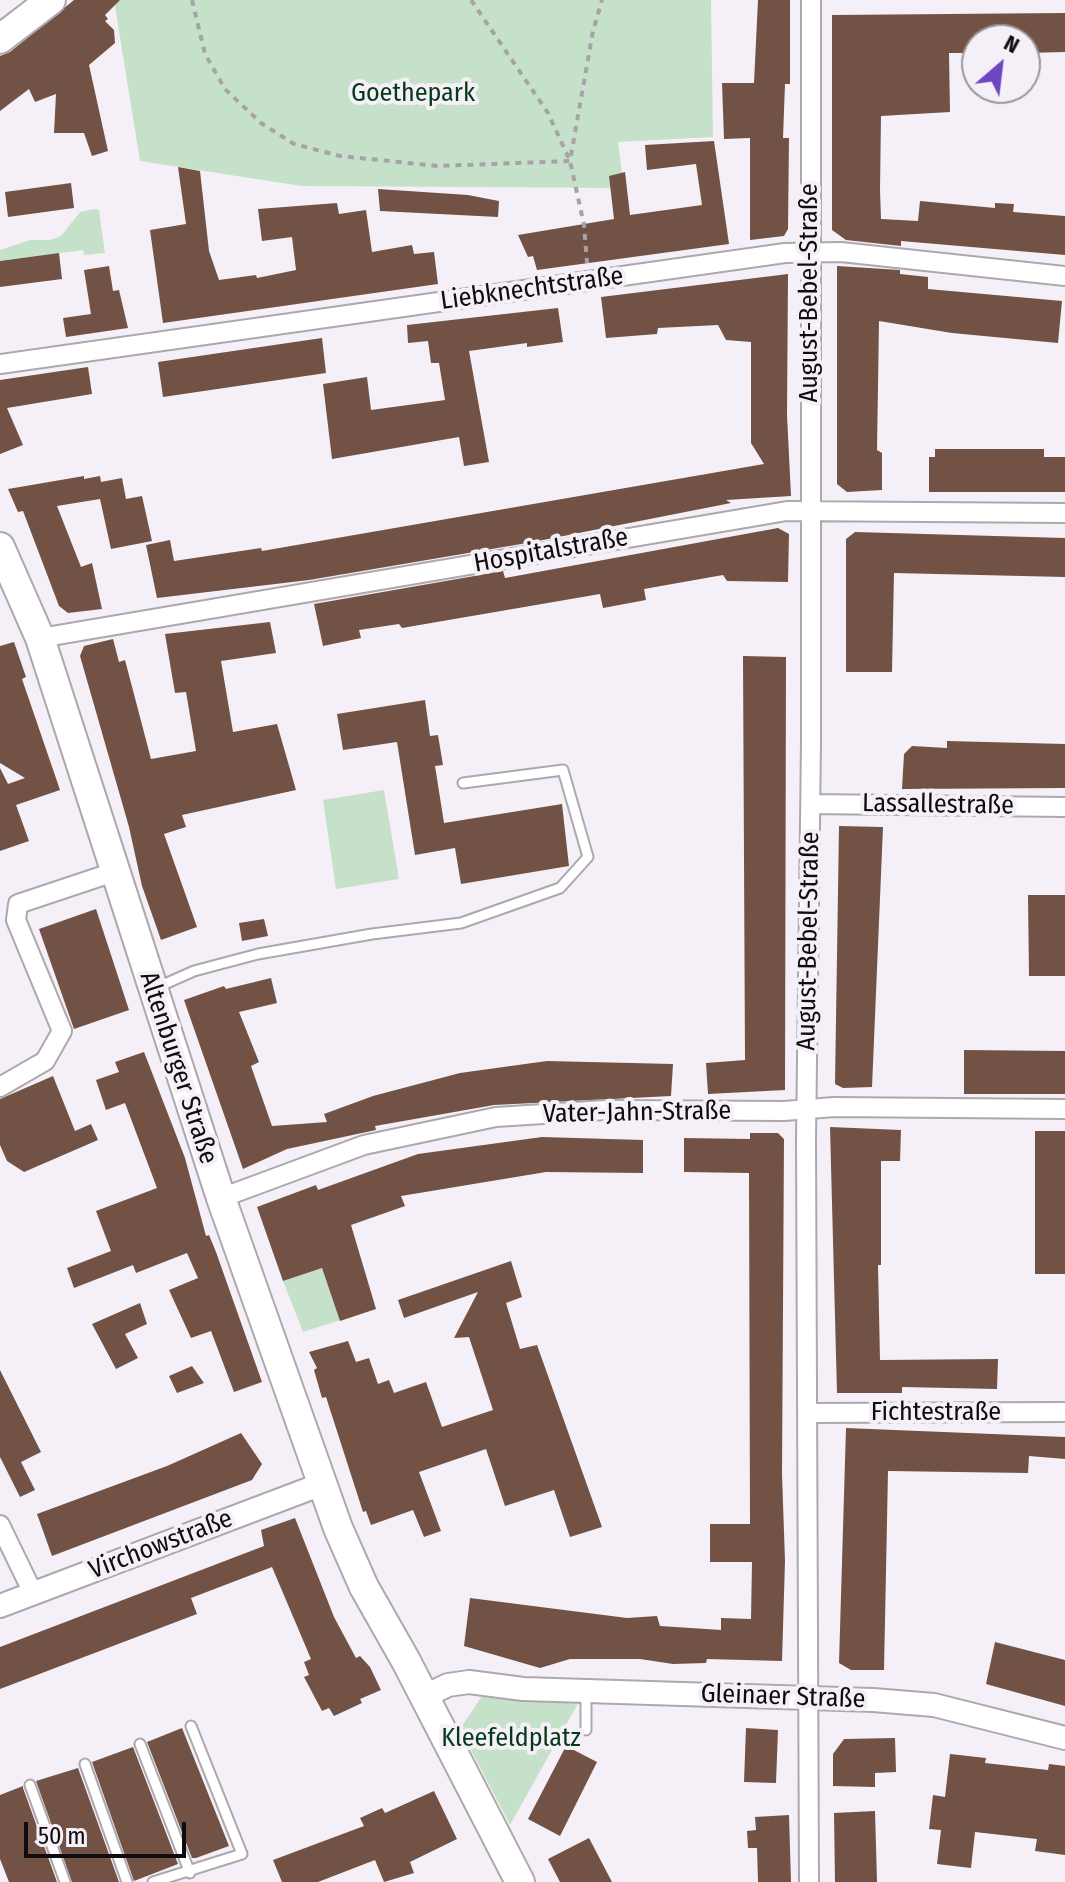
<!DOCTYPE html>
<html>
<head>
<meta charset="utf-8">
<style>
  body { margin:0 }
  #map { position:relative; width:1065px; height:1882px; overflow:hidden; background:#f5f0f7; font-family:"Fira Sans Condensed",sans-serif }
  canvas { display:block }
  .north { position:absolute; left:961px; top:24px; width:80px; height:80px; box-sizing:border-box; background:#f5f0f7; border:2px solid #99959a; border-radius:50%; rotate:28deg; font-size:22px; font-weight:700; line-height:32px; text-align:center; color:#0e0c0e }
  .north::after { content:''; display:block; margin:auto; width:28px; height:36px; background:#6c47c0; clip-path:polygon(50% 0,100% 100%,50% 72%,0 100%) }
  .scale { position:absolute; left:24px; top:1822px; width:162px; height:36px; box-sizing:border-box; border:4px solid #0e0c0e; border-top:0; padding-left:10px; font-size:24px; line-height:28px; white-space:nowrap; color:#0e0c0e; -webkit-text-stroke:6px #f5f0f7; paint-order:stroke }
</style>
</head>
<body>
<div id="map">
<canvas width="1065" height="1882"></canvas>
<div class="north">N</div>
<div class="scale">50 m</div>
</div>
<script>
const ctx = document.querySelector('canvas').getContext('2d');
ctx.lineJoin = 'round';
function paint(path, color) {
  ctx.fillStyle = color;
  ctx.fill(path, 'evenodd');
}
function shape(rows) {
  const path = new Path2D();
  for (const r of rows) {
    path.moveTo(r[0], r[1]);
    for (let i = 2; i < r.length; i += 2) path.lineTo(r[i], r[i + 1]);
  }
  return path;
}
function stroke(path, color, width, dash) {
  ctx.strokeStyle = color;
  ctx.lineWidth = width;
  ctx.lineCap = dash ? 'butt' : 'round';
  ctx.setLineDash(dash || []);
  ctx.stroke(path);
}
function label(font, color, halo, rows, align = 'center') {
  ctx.font = font + ' "Fira Sans Condensed",sans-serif';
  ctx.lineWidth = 8;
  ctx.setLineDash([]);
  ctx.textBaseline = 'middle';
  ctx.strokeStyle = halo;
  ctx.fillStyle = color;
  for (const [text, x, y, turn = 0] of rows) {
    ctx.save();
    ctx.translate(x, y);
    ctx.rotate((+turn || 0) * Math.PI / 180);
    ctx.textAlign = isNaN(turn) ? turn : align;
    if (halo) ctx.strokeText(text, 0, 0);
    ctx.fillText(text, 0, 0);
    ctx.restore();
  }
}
const green = shape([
  [114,0,711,0,713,137,618,142,624,188,301,186,140,161],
  [94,209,99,210,105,253,84,255,83,250,0,261,0,250,30,240,50,240,61,236,80,212],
  [384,790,399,879,336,889,323,800],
  [322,1268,340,1320,303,1332,283,1281],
  [482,1696,580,1700,510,1825,460,1729]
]);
const building = shape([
  [74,0,120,0,105,15,108,19,105,21,114,30,115,43,89,65,108,151,92,156,84,133,54,133,56,94,35,102,29,89,0,111,0,56,10,52],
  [758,0,790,0,790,84,785,84,783,138,789,138,788,229,784,236,750,240,750,138,724,139,722,83,754,83],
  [1065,13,1065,52,1025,53,1025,40,977,40,977,53,949,53,950,112,881,116,880,190,881,219,918,221,920,201,995,208,995,203,1014,204,1013,212,1065,216,1065,255,901,241,901,246,846,240,832,230,832,15],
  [714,141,729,244,537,270,533,256,528,257,518,235,614,219,609,176,625,172,630,215,702,205,696,164,647,170,645,145],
  [178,167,200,171,209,251,219,280,256,275,257,278,296,270,292,237,262,241,258,209,337,203,339,214,366,210,372,252,412,245,414,254,434,252,438,284,163,323,150,230,186,224],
  [71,183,74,208,8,217,5,192],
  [378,189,468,195,499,201,498,217,380,211],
  [59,253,62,279,0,287,0,261],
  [109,266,113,291,119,290,128,328,66,337,63,318,91,314,84,270],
  [837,266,900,270,900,274,928,277,928,289,1062,301,1058,343,952,333,879,321,877,450,882,453,882,490,847,492,837,484],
  [788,274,787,415,791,496,726,500,731,503,533,542,309,580,157,598,146,545,170,540,174,561,261,548,262,551,764,464,751,443,751,342,726,340,718,325,658,328,657,334,606,338,601,297],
  [558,308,563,342,527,347,527,343,469,351,489,462,464,466,459,437,332,459,323,384,367,377,371,410,445,400,439,363,431,363,428,341,408,343,407,325],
  [322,338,326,373,163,397,158,362],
  [88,367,92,394,7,408,23,445,0,454,0,380],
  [935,449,1044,449,1044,457,1065,457,1065,492,929,492,929,457,935,457],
  [84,476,84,479,100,476,101,482,122,478,126,499,142,496,152,541,111,549,100,499,57,506,81,567,92,563,102,609,68,613,59,606,23,511,18,512,8,489],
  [778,528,789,534,788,582,727,581,723,575,644,589,646,600,603,608,600,594,402,628,399,624,359,630,361,638,323,646,314,604,503,571,505,578],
  [855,532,1065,538,1065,577,894,573,892,672,846,672,846,539],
  [270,622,276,653,221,661,233,732,277,724,296,790,182,815,186,827,164,834,197,927,161,940,142,886,129,827,80,656,84,646,113,639,119,662,125,660,151,759,196,751,186,692,175,693,165,634],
  [14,642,26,677,22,679,60,790,16,805,29,841,0,851,0,768,8,784,25,778,0,763,0,646],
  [743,656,786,657,785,1090,708,1094,706,1063,745,1060],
  [425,700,430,736,438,735,443,765,435,766,444,823,562,804,569,866,461,884,455,848,415,855,397,742,343,750,337,714],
  [947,741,1065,744,1065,788,902,789,904,754,912,746,947,748],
  [839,826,883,827,872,1087,843,1088,835,1084],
  [1028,895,1065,895,1065,976,1029,976],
  [96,909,129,1010,74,1029,39,929],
  [264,919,268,936,242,941,239,923],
  [271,978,277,1003,239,1012,259,1062,251,1066,272,1126,327,1122,324,1114,373,1096,460,1073,547,1061,673,1064,671,1096,494,1105,375,1126,376,1130,287,1149,243,1169,184,1000,224,986,226,989],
  [964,1050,1065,1051,1065,1094,964,1094],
  [144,1052,185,1158,206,1236,209,1235,216,1252,262,1382,234,1392,211,1331,191,1338,169,1290,198,1278,187,1253,136,1273,133,1265,74,1288,67,1268,111,1251,96,1211,157,1188,125,1103,106,1110,96,1080,119,1072,115,1062],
  [53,1076,75,1131,91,1124,98,1140,24,1172,7,1161,0,1145,0,1099],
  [830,1127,901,1130,900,1161,881,1161,881,1265,878,1265,880,1360,998,1359,997,1389,902,1387,902,1393,837,1393],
  [1035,1131,1065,1131,1065,1274,1035,1274],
  [750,1133,778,1133,784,1139,782,1474,785,1561,782,1661,707,1659,706,1663,673,1664,640,1659,570,1659,540,1668,464,1646,470,1598,627,1618,657,1616,660,1626,721,1630,721,1618,751,1619,752,1562,710,1562,710,1524,750,1524,749,1173,684,1172,684,1138,750,1139],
  [542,1137,643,1140,643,1173,546,1172,401,1196,405,1206,351,1225,376,1309,340,1321,322,1268,283,1281,257,1207,316,1185,318,1190,418,1154],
  [511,1261,522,1297,506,1303,520,1349,537,1345,602,1527,570,1537,554,1490,505,1506,486,1449,419,1472,441,1531,424,1537,413,1510,371,1525,366,1511,363,1512,326,1397,322,1398,314,1370,317,1368,309,1352,348,1341,356,1362,369,1358,378,1384,389,1380,394,1393,426,1382,442,1427,493,1410,469,1337,454,1338,478,1292,404,1318,398,1300],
  [140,1303,147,1324,125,1334,138,1358,116,1369,92,1324],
  [192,1366,204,1383,177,1393,169,1376],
  [0,1370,41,1452,21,1462,35,1490,20,1497,0,1457],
  [846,1428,1065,1437,1065,1459,1029,1456,1028,1473,888,1471,884,1670,851,1670,839,1663],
  [241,1433,262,1464,252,1480,52,1556,37,1514,167,1466],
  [295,1518,334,1617,356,1658,360,1656,370,1667,381,1690,360,1699,362,1703,334,1716,329,1708,322,1711,304,1677,309,1675,304,1662,311,1659,272,1567,191,1598,197,1614,0,1689,0,1647,264,1546,261,1530],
  [995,1642,1065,1660,1065,1706,986,1684],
  [182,1728,229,1846,196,1858,192,1858,147,1742],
  [746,1728,778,1730,776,1783,744,1782],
  [895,1738,896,1772,875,1773,875,1787,833,1786,833,1754,844,1739],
  [566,1746,597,1762,560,1836,528,1819],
  [133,1747,178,1864,134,1881,92,1762],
  [950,1754,986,1758,985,1763,1048,1770,1049,1764,1065,1766,1065,1855,1035,1851,1037,1839,975,1832,971,1868,937,1864,941,1830,929,1829,933,1795,945,1797],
  [78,1768,119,1882,72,1882,36,1781],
  [23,1786,23,1788,57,1882,9,1882,0,1859,0,1795],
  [434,1791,457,1839,410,1862,414,1873,384,1882,375,1860,318,1882,282,1882,273,1860,364,1826,360,1818,382,1808,385,1813],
  [875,1811,877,1882,835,1882,834,1813],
  [789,1815,791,1882,758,1882,757,1848,748,1848,747,1831,756,1830,755,1817],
  [589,1838,612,1882,560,1882,548,1859]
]);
const path = shape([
  [192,0,205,54,225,89,261,123,294,144,340,156,438,166,570,161,593,31,602,0],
  [471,0,548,113,570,161,584,225,587,263]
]);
const service = shape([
  [158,987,194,971,258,954,372,934,461,923,560,888,588,857,563,770,463,783],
  [586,1730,586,1691],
  [140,1744,190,1873],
  [85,1764,127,1882],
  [30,1785,65,1882],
  [153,1882,242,1854,191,1726]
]);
const minor = shape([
  [0,364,785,253,841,252,1065,276],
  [40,638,787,511,1065,513],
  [811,804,1065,807],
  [0,1087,45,1061,62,1031,16,920,18,904,114,872],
  [221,1198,364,1145,496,1117,606,1110,784,1111,834,1107,1065,1109],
  [808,1413,1065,1412],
  [0,1525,33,1593],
  [809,1882,806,1140,811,742,811,0]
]);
const tertiary = shape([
  [0,1606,322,1484],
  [425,1696,448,1685,469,1682,523,1689,873,1700,934,1705,1065,1738]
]);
const primary = shape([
  [0,39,51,0],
  [0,547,40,638,221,1198,338,1528,364,1587,406,1661,520,1882]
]);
const parkNames = [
  ["Goethepark",413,94],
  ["Kleefeldplatz",511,1739]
];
const streetNames = [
  ["Liebknechtstraße",532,289,-8],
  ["August-Bebel-Straße",810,293,-90],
  ["Hospitalstraße",551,551,-10],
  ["Lassallestraße",938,805,1],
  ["August-Bebel-Straße",809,941,-89],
  ["Altenburger Straße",178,1068,72],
  ["Vater-Jahn-Straße",637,1113,-1],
  ["Fichtestraße",936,1413],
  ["Virchowstraße",161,1545,-21],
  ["Gleinaer Straße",783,1697,2]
];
paint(green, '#c6e1ca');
paint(building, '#725244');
stroke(service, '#aca8ae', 13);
stroke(minor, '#aca8ae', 22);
stroke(tertiary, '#aca8ae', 26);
stroke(primary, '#aca8ae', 32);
stroke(path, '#a6a2a7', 4, [6, 6]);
stroke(service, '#fff', 9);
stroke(minor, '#fff', 18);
stroke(tertiary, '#fff', 22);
stroke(primary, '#fff', 28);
label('26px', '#053917', '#f5f0f7', parkNames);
label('26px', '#0e0c0e', '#f5f0f7', streetNames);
</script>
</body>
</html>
